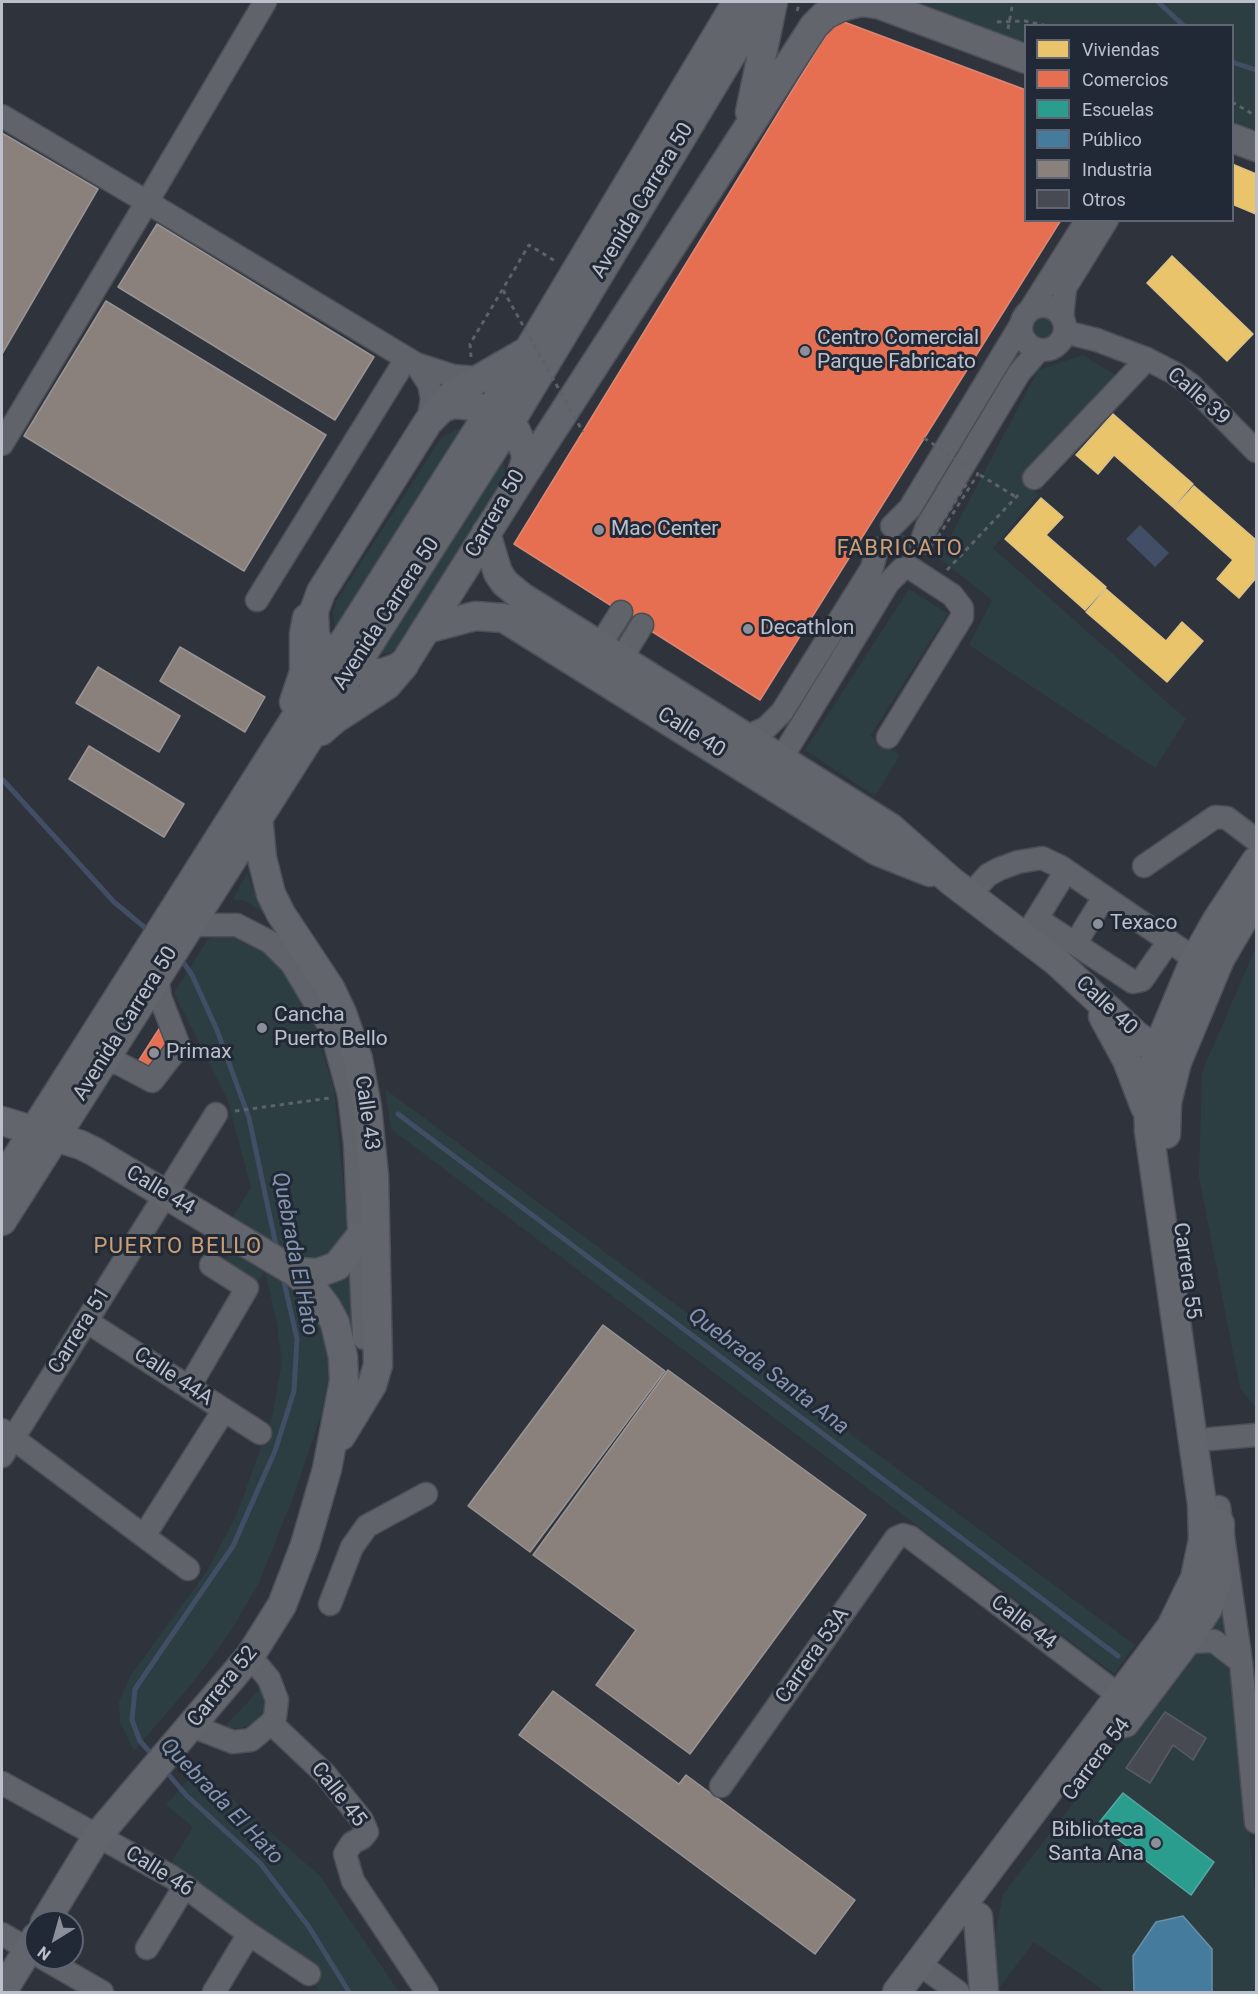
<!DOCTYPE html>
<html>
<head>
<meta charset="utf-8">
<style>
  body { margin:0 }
  #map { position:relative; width:1258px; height:1994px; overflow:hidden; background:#2f333c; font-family:Roboto,sans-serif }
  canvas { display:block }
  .frame { position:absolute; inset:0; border:3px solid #bbc0cb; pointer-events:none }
  .legend { position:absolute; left:1024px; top:24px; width:210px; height:198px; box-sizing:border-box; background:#222936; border:2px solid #5f6572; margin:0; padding:8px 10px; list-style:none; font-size:18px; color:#bbc0cb }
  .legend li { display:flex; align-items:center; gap:12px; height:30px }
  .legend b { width:30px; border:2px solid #5f6572 }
  .north { position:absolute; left:24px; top:1910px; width:60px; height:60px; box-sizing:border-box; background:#222936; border:2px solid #5f6572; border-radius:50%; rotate:217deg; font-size:16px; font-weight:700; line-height:24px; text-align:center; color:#bbc0cb }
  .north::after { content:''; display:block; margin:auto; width:21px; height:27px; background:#8a8f99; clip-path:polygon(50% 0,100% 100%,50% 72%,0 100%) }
</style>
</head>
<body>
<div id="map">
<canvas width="1258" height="1994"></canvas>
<div class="frame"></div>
<ul class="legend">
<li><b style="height:16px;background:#e9c46a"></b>Viviendas</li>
<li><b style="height:16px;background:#e76f51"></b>Comercios</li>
<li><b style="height:16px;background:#2a9d8f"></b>Escuelas</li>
<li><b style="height:16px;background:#457b9d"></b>Público</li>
<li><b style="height:16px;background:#8a817c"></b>Industria</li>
<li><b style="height:16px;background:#474b51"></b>Otros</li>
</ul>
<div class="north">N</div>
</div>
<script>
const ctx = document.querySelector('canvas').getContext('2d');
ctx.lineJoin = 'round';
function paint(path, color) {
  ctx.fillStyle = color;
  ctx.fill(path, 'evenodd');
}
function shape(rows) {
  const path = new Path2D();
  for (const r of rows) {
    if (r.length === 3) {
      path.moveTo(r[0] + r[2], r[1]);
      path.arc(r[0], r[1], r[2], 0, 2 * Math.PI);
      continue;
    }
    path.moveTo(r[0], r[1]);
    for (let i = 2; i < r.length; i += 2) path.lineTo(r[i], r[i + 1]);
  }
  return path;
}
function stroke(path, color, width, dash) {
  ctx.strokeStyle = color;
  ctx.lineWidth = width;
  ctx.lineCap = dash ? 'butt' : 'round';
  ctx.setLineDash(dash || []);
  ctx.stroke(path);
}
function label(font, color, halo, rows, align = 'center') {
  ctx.font = font + ' Roboto,sans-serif';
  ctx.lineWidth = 6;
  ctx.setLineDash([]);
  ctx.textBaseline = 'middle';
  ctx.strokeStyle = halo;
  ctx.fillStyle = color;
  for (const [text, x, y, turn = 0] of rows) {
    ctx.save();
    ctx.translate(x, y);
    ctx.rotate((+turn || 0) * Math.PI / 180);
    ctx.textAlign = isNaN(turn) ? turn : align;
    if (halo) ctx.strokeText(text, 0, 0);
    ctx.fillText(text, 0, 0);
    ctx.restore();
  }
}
const green = shape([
  [912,2,1256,2,1256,135,1233,126,1232,26,1026,26,1025,46],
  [1044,329,13],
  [1083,355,1117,376,1022,480,1038,495,993,548,1186,719,1155,768,969,645,992,600,939,558,1038,370],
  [466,429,336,633,333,612,337,600,441,438,455,430],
  [502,452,505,473,501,485,398,647,392,652,372,656],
  [899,547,13],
  [909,589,948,614,870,736,900,755,875,796,805,750],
  [247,873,255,893,265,914,246,901,233,899],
  [220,936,237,938,263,952,290,980,310,1012,334,1089,348,1232,331,1254,315,1261,296,1258,232,1219,251,1187,227,1099,174,993,208,939],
  [1256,947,1256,1408,1240,1388,1199,1177,1202,1072],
  [385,1089,1135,1645,1114,1674,391,1129],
  [231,1251,264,1270,306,1300,322,1330,330,1368,322,1412,294,1495,258,1585,226,1638,194,1681,134,1751,120,1722,119,1702,131,1675,207,1571,237,1514,272,1417,282,1362,277,1324,265,1271,256,1284,223,1265],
  [353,1267,356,1332,356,1379,325,1278],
  [1222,1599,1229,1637,1207,1630],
  [1191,1651,1212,1652,1233,1671,1256,1901,1256,1992,1106,1992,1034,1942,996,1992,992,1951,1003,1894],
  [264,1685,268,1700,264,1711,252,1724,240,1728,223,1728],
  [198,1768,320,1876,399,1992,319,1992,301,1958,171,1863,193,1827,166,1805]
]);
const water = shape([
  [1140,525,1169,553,1155,567,1126,539]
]);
const homes = shape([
  [1232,164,1256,174,1256,214,1232,204,1232,164],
  [1172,256,1253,334,1227,361,1147,283,1172,256],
  [1113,414,1193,484,1173,507,1114,455,1098,474,1076,455,1113,414],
  [1194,486,1256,540,1256,578,1239,598,1217,579,1233,560,1174,508,1194,486],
  [1041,498,1063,517,1046,535,1106,587,1085,610,1005,539,1041,498],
  [1106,589,1166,641,1182,622,1203,641,1167,682,1086,612,1106,589]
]);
const shops = shape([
  [836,19,1026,90,1026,220,1061,220,760,700,514,544,836,19],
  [159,1029,175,1039,150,1078,134,1068,159,1029]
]);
const schools = shape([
  [1123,1793,1214,1862,1191,1895,1098,1824,1123,1793]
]);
const public = shape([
  [1183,1916,1212,1949,1212,1992,1134,1992,1133,1956,1156,1922,1183,1916]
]);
const industry = shape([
  [2,133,98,189,2,354,2,133],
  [157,224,374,357,335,420,118,287,157,224],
  [106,301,326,435,244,571,24,436,106,301],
  [180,647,265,697,245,732,160,681,180,647],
  [98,667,180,716,159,752,76,703,98,667],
  [89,746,184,804,164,837,69,779,89,746],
  [603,1325,665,1371,530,1552,468,1506,603,1325],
  [668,1370,866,1515,690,1754,596,1685,636,1630,533,1555,668,1370],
  [553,1691,679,1784,686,1775,855,1900,815,1954,519,1735,553,1691]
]);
const stream = shape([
  [1158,2,1184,26],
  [1232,62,1256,70],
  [2,779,114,902,149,931],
  [181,959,192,975,217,1030,249,1118,277,1250],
  [398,1114,1118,1656],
  [154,1757,140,1741,132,1720,135,1689,233,1546,275,1451,294,1391,297,1339,283,1277],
  [164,1769,186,1795,260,1863,309,1927,349,1992]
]);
const building = shape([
  [1165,1712,1206,1738,1193,1760,1173,1745,1150,1783,1126,1768,1165,1712]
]);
const path = shape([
  [797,11,800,2],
  [997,22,1025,21,1047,26],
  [1008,29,1013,2],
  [1232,102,1256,116],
  [471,357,470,344,529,245,555,261],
  [980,475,1016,497],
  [947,570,1021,492],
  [235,1111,330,1098]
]);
const minor = shape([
  [2,116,147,202,265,2],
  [1043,328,22],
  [1030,310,1087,220],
  [1062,318,1065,288,1107,220],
  [1065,332,1097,340,1147,359,1174,373,1191,385,1256,451],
  [416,364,429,384,432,399,428,422],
  [2,444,147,202,416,364,453,376,479,378],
  [1034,478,1147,359],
  [892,526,910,508,1022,323],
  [921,543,927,526,1019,373,1039,350],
  [257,600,406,359],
  [600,645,621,612],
  [621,659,642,625],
  [746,737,766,728,782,712,872,568,877,549],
  [888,737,962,617,962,608,952,595,909,567],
  [768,767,781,759,888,583,902,569],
  [1144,866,1215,817,1227,818,1256,840],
  [970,895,988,875,999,869,1018,862,1042,858,1061,867,1195,959],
  [1037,919,1133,982,1142,980,1169,941],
  [188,925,237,925,270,942,292,964,331,1029,349,1095,355,1144,364,1338],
  [1029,931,1066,871],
  [1075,944,1104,897],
  [102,1063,118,1063,152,1081,179,1046,160,997,157,975],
  [86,1321,260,1433],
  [189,1387,247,1288,211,1265],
  [2,1430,188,1569],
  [1210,1439,1256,1435],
  [2,1456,216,1114],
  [1219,1507,1241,1662,1256,1822],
  [144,1536,224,1410],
  [330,1604,352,1547,367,1526,426,1494],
  [1186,1642,1214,1641,1241,1662],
  [271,1723,325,1774,362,1820,367,1832,362,1838,352,1843,345,1854,353,1881,427,1992],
  [192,1726,233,1742,251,1740,271,1723,275,1717,277,1700,269,1679,250,1656],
  [2,1783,172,1877,249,1934,309,1974],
  [721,1786,896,1538,903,1535,910,1537,1133,1706],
  [2,1934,36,1954],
  [147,1948,185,1886],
  [43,1958,102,1992],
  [918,1963,958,1992],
  [214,1992,249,1934]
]);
const major = shape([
  [750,112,773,2],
  [1232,138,1256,147],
  [454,404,475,406,515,429,525,451,526,459,520,480,406,661,399,667,383,673,368,673,353,668,322,647,315,636,314,611,321,592,428,422,442,408,454,404],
  [438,410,453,394,524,353],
  [520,480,814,26,825,15,841,7,862,2,878,4,1026,59],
  [486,533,498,573,505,583,522,597,891,828,951,881,1056,961,1137,1036,1172,1060],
  [426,629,475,616,504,618,877,851,930,872],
  [294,702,304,672,304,634,307,618],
  [321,731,335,719,387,685,404,665],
  [258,816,262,858,271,894,281,914,330,988,342,1013,358,1059,367,1107,374,1176,378,1365,372,1385,341,1436],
  [1103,1016,1127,1060,1145,1107],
  [2,1121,81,1145,95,1152,295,1272,309,1284,327,1308,335,1323,343,1357,344,1381,327,1469,305,1545,282,1605,250,1656,98,1835,45,1922],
  [1166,1134,1167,1102,1177,1062,1220,959,1256,898],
  [2,1181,528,351,737,2],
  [2,1221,509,424,763,2],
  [295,1272,318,1273,337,1266,360,1237],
  [1125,1723,1186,1642,1208,1608,1218,1580,1220,1524],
  [978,1917,984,1992],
  [2,1992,36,1937],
  [897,1992,1171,1627,1195,1578,1203,1540,1202,1504,1149,1131,1148,1094,1157,1050,1195,959,1217,920,1256,861]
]);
const pathBridge = shape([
  [503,290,583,432],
  [924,438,978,474,936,540,932,538,969,480]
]);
const markers = [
  [805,351,6,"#8a8f99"],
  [599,530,6,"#8a8f99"],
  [748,629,6,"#8a8f99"],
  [1098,924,6,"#8a8f99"],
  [262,1028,6,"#8a8f99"],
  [154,1053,6,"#8a8f99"],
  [1156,1843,6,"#8a8f99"]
];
const streetNames = [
  ["Avenida Carrera 50",643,201,-59],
  ["Calle 39",1198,397,41],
  ["Carrera 50",496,514,-60],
  ["Avenida Carrera 50",387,614,-57],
  ["Calle 40",691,733,32],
  ["Calle 40",1106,1006,43],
  ["Avenida Carrera 50",126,1024,-58],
  ["Calle 43",366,1113,82],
  ["Calle 44",160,1191,31],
  ["Carrera 55",1186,1271,82],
  ["Carrera 51",80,1331,-58],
  ["Calle 44A",173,1377,33],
  ["Calle 44",1023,1623,37],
  ["Carrera 53A",813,1656,-55],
  ["Carrera 52",223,1687,-51],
  ["Carrera 54",1097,1760,-53],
  ["Calle 45",338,1795,52],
  ["Calle 46",159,1872,32]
];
const poiNames = [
  ["Centro Comercial",817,339],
  ["Parque Fabricato",817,363],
  ["Mac Center",611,530],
  ["Decathlon",760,629],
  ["Texaco",1110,924],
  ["Cancha",274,1016],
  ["Puerto Bello",274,1040],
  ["Primax",166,1053],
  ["Biblioteca",1144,1831,"right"],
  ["Santa Ana",1144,1855,"right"]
];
const neighbourhoodNames = [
  ["FABRICATO",900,549],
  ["PUERTO BELLO",178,1247]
];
const waterNames = [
  ["Quebrada El Hato",294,1254,79],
  ["Quebrada Santa Ana",768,1372,37],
  ["Quebrada El Hato",221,1802,46]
];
paint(green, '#2d3e42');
paint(water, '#414e66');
paint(homes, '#e9c46a');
stroke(homes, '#dbc387', 1.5);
paint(shops, '#e76f51');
stroke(shops, '#da8776', 1.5);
paint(schools, '#2a9d8f');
stroke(schools, '#56a8a1', 1.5);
paint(public, '#457b9d');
stroke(public, '#6890ab', 1.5);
paint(industry, '#8a817c');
stroke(industry, '#999494', 1.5);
stroke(stream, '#414e66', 5);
paint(building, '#474b51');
stroke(building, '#585b63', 1.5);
stroke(minor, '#4b4e54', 25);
stroke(major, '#4d5058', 31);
stroke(path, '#5d6267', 3, [4.5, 4.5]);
stroke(minor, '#60636a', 22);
stroke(major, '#62656c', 28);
stroke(pathBridge, '#5d6267', 3, [4.5, 4.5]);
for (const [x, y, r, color] of markers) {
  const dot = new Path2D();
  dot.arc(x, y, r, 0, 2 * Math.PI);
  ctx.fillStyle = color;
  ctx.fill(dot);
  stroke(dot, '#222936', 2);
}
label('21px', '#bbc0cb', '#222936', streetNames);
label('21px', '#bbc0cb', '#222936', poiNames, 'left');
ctx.letterSpacing = '1.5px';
label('22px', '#cda074', '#222936', neighbourhoodNames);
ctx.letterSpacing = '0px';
label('italic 22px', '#8695af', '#222936', waterNames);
</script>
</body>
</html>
